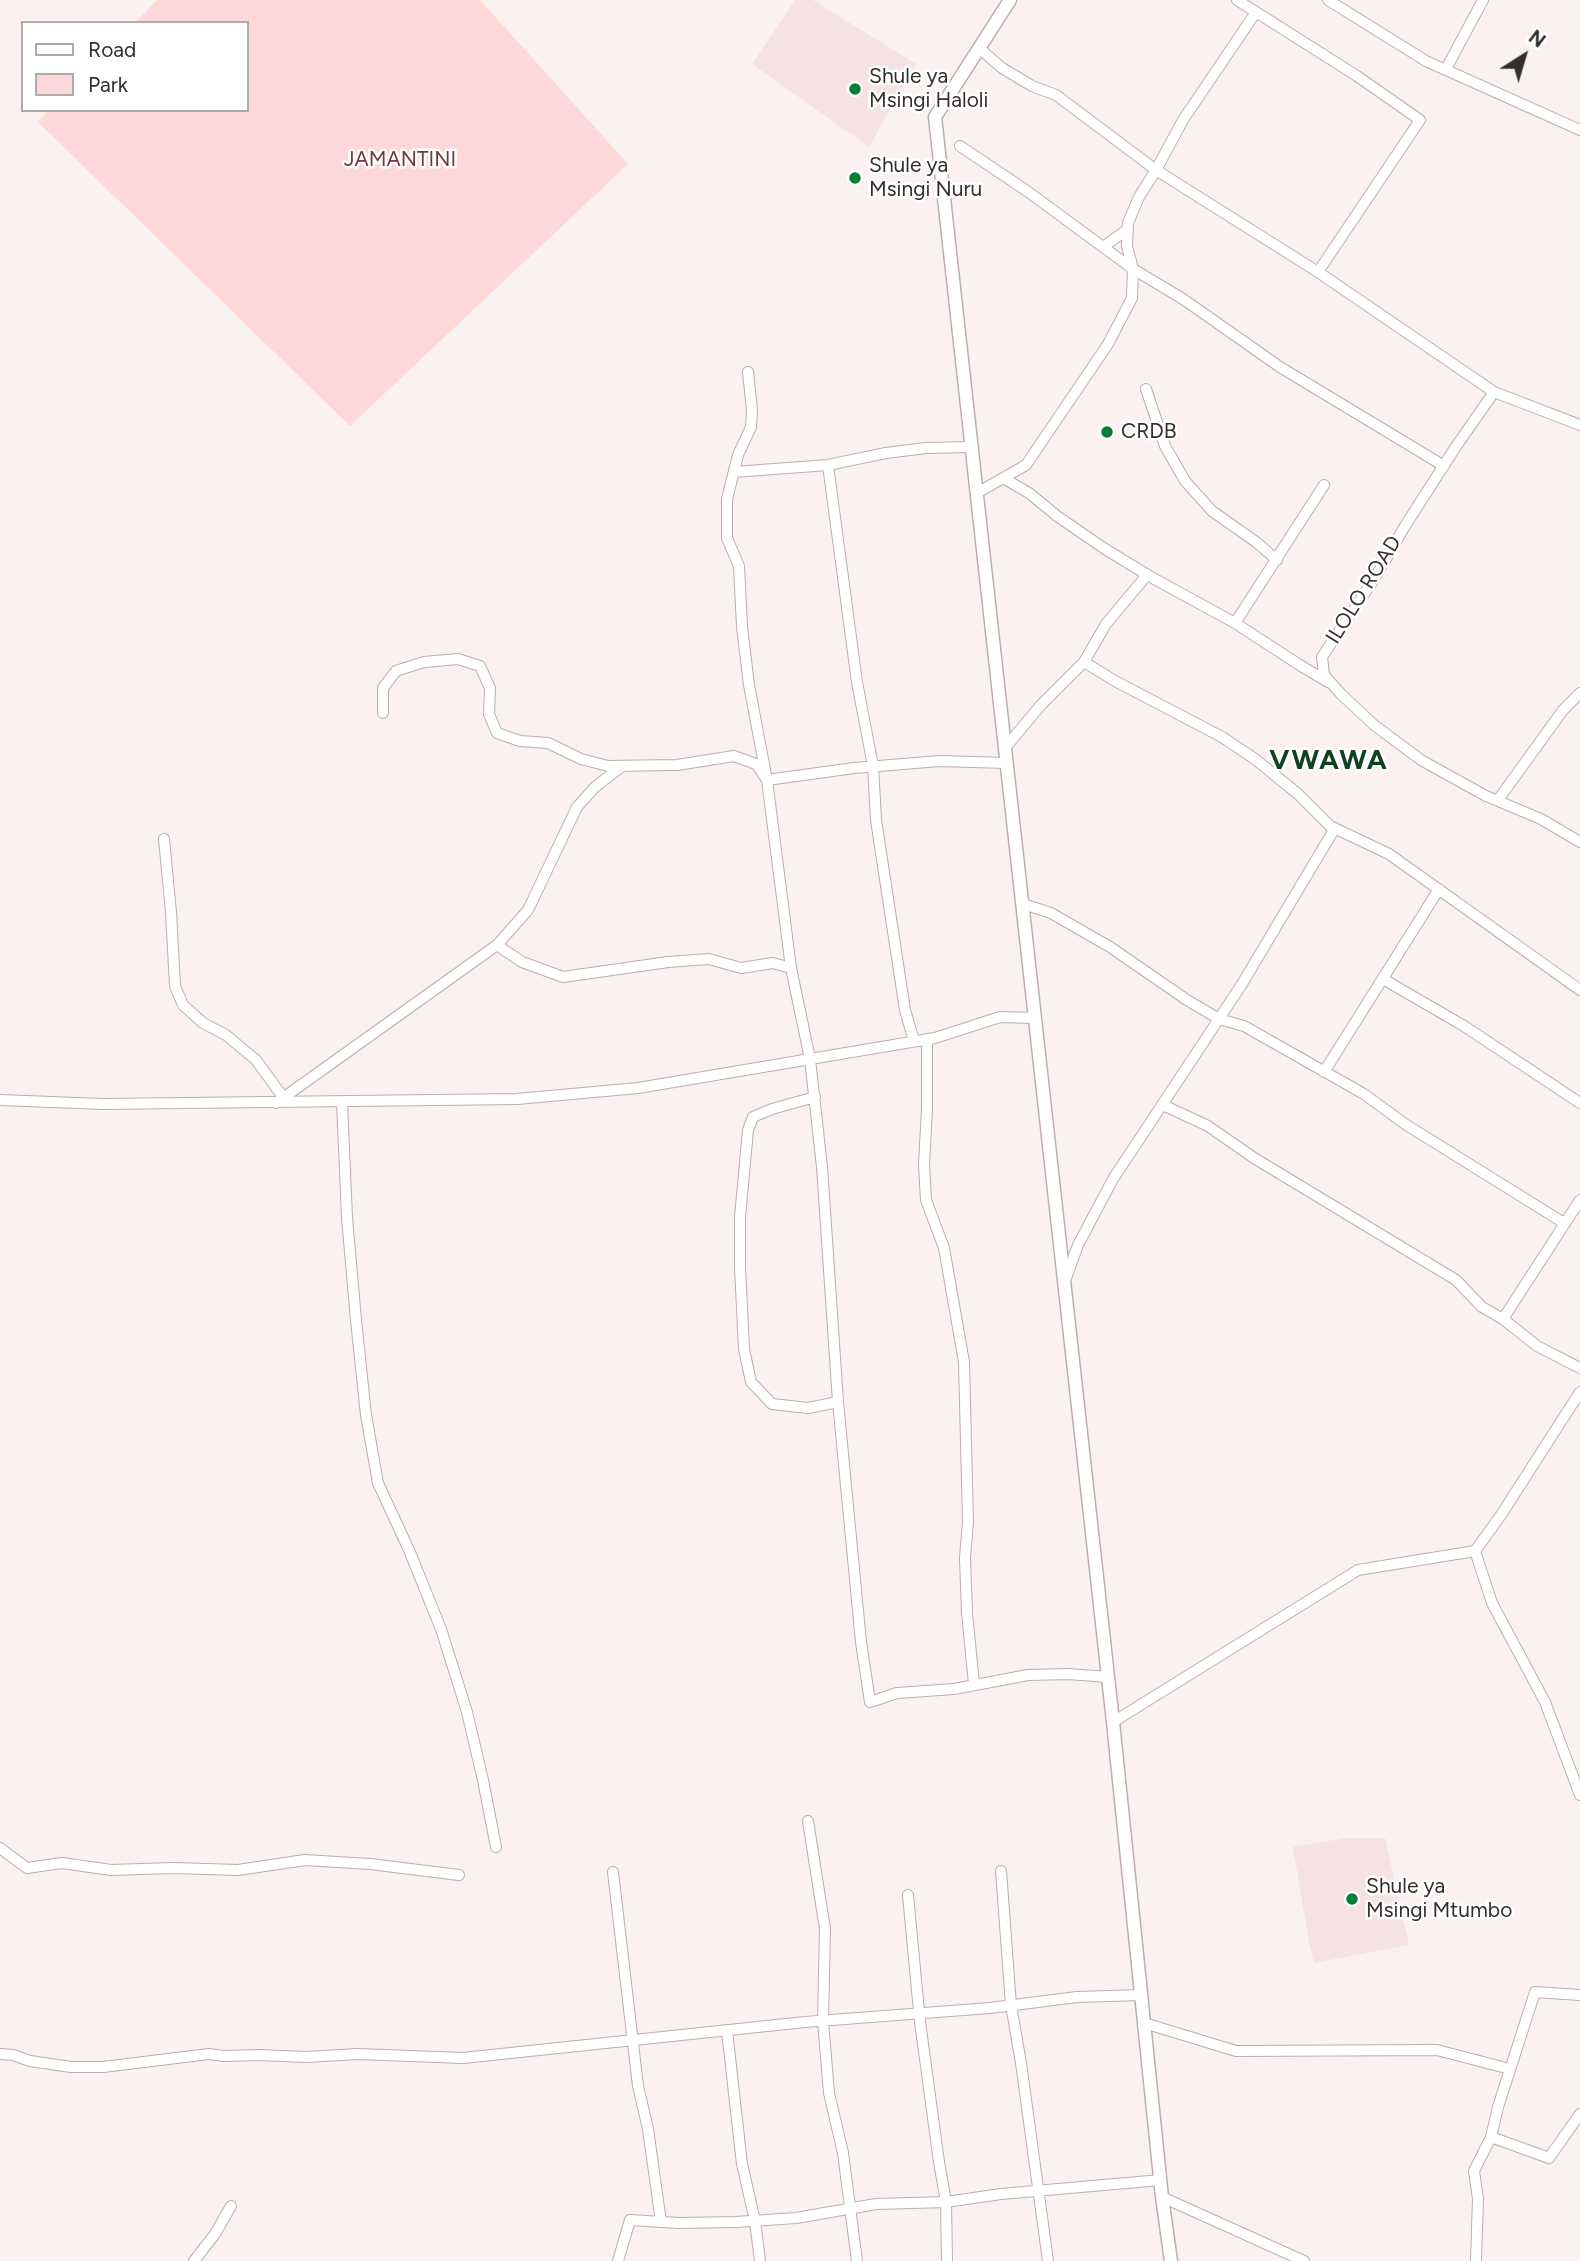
<!DOCTYPE html>
<html>
<head>
<meta charset="utf-8">
<style>
  body { margin:0 }
  #map { position:relative; width:1580px; height:2261px; overflow:hidden; background:#fcf1f1; font-family:Figtree,sans-serif }
  canvas { display:block }
  .legend { position:absolute; left:21px; top:21px; width:228px; height:91px; box-sizing:border-box; background:#fff; border:2px solid #adabac; margin:0; padding:9px 12px; list-style:none; font-size:21px; color:#332e2f }
  .legend li { display:flex; align-items:center; gap:14px; height:35px }
  .legend b { width:35px; border:2px solid #adabac }
  .north { position:absolute; left:1489px; top:21px; width:70px; height:70px; -webkit-text-stroke:5px #fff; paint-order:stroke; rotate:37deg; font-size:19px; font-weight:700; line-height:28px; text-align:center; color:#332e2f }
  .north::after { content:''; display:block; margin:auto; width:24px; height:32px; background:#332e2f; clip-path:polygon(50% 0,100% 100%,50% 72%,0 100%) }
</style>
</head>
<body>
<div id="map">
<canvas width="1580" height="2261"></canvas>
<ul class="legend">
<li><b style="height:9px;background:#fff"></b>Road</li>
<li><b style="height:19px;background:#fed8d9"></b>Park</li>
</ul>
<div class="north">N</div>
</div>
<script>
const ctx = document.querySelector('canvas').getContext('2d');
ctx.lineJoin = 'round';
function paint(path, color) {
  ctx.fillStyle = color;
  ctx.fill(path, 'evenodd');
}
function shape(rows) {
  const path = new Path2D();
  for (const r of rows) {
    path.moveTo(r[0], r[1]);
    for (let i = 2; i < r.length; i += 2) path.lineTo(r[i], r[i + 1]);
  }
  return path;
}
function stroke(path, color, width, dash) {
  ctx.strokeStyle = color;
  ctx.lineWidth = width;
  ctx.lineCap = dash ? 'butt' : 'round';
  ctx.setLineDash(dash || []);
  ctx.stroke(path);
}
function label(font, color, halo, rows, align = 'center') {
  ctx.font = font + ' Figtree,sans-serif';
  ctx.lineWidth = 5;
  ctx.setLineDash([]);
  ctx.textBaseline = 'middle';
  ctx.strokeStyle = halo;
  ctx.fillStyle = color;
  for (const [text, x, y, turn = 0] of rows) {
    ctx.save();
    ctx.translate(x, y);
    ctx.rotate((+turn || 0) * Math.PI / 180);
    ctx.textAlign = isNaN(turn) ? turn : align;
    if (halo) ctx.strokeText(text, 0, 0);
    ctx.fillText(text, 0, 0);
    ctx.restore();
  }
}
const built = shape([
  [795,0,813,0,916,64,869,147,752,64],
  [1346,1838,1385,1838,1409,1945,1314,1963,1309,1942,1293,1847]
]);
const green = shape([
  [157,0,480,0,628,164,350,426,38,122,49,110,247,110,247,23,135,23]
]);
const minor = shape([
  [1237,0,1357,76,1420,120,1318,272,1156,170,1183,120,1256,12],
  [1328,0,1426,61,1580,130],
  [1446,69,1483,0],
  [960,146,1027,191,1133,269,1183,299,1280,367,1444,466],
  [1103,247,1128,229],
  [1318,272,1494,392,1580,425],
  [748,372,752,410,751,427,738,455,727,499,727,538,739,566,742,627,749,685,767,780,791,968,810,1059,822,1167,838,1402,861,1642,870,1702,897,1693,954,1689,1028,1675,1068,1674,1108,1677],
  [1146,389,1165,446,1185,481,1212,511,1256,542,1277,560],
  [1494,392,1455,448,1405,526,1376,576,1322,657,1324,675,1341,694,1374,725,1421,760,1486,796,1541,819,1580,842],
  [828,465,857,682,873,766,876,820,905,1010,914,1041],
  [734,472,828,465,886,453,926,448,972,447],
  [1003,478,1029,493,1057,516,1105,549,1151,577,1235,623,1298,664,1328,682],
  [977,493,1026,465,1108,344,1132,298,1133,269,1127,246,1128,223,1139,197,1156,170,1056,95,1032,86,1002,68,979,48],
  [1235,623,1324,485],
  [1084,662,1115,681,1222,737,1255,759,1298,794,1330,826,1389,854,1580,990],
  [383,713,383,688,396,671,424,662,458,659,480,666,490,688,489,714,497,733,520,741,548,743,581,759,608,766,677,765,734,756,756,764,767,780,854,768,940,761,1007,763],
  [1005,748,1040,706,1084,662,1106,624,1147,575],
  [1498,800,1563,710,1580,693],
  [164,839,171,912,175,986,183,1005,203,1023,226,1035,256,1060,283,1097],
  [1023,904,1051,913,1110,947,1187,1000,1219,1019,1244,1026,1364,1094,1405,1124,1564,1223],
  [497,945,522,962,563,977,668,962,709,959,741,968,773,963,791,968],
  [1383,979,1464,1026,1580,1103],
  [927,1039,927,1109,924,1165,926,1200,944,1248,964,1362,968,1522,965,1558,967,1613,974,1684],
  [1324,1072,1439,889],
  [815,1097,772,1109,753,1117,748,1130,740,1217,740,1267,744,1349,751,1382,772,1404,808,1408,838,1402],
  [0,1100,103,1104,517,1099,638,1088,935,1038,1000,1017,1035,1018],
  [342,1102,347,1218,356,1320,366,1415,378,1483,409,1550,441,1629,467,1712,483,1780,496,1847],
  [276,1103,497,945,528,910,577,807,595,787,621,767],
  [1163,1105,1208,1126,1254,1158,1456,1280,1482,1307,1503,1319,1537,1346,1580,1368],
  [1065,1281,1078,1245,1113,1179,1242,984,1335,828],
  [1503,1319,1580,1200],
  [1475,1551,1492,1603,1545,1702,1580,1795],
  [1113,1722,1358,1570,1475,1551,1501,1515,1580,1392],
  [808,1821,825,1929,823,2021,829,2093,843,2153,857,2261],
  [0,1848,27,1868,62,1863,111,1870,174,1868,238,1870,305,1860,370,1864,459,1875],
  [1001,1871,1011,2005,1021,2063,1048,2261],
  [613,1872,638,2086,648,2129,661,2222],
  [908,1895,920,2022,939,2162,946,2202,947,2261],
  [1144,2023,1236,2051,1437,2050,1510,2069],
  [727,2031,742,2164,755,2221,760,2261],
  [0,2054,13,2055,30,2061,71,2067,103,2067,209,2054,224,2056,260,2055,306,2057,358,2054,463,2058,805,2022,990,2008,1077,1997,1142,1995],
  [1491,2137,1549,2158,1580,2114],
  [1162,2197,1304,2261],
  [194,2261,215,2234,231,2206],
  [618,2261,630,2220,678,2223,736,2222,796,2218,876,2204,946,2202,1001,2194,1161,2180],
  [1476,2261,1478,2199,1474,2171,1491,2137,1498,2107,1535,1992,1580,1995]
]);
const tertiary = shape([
  [1010,0,935,117,1113,1722,1162,2197,1171,2261]
]);
const markers = [
  [855,89,7,"#037f37"],
  [855,178,7,"#037f37"],
  [1107,432,7,"#037f37"],
  [1352,1899,7,"#037f37"]
];
const poiNames = [
  ["Shule ya",869,77],
  ["Msingi Haloli",869,101],
  ["Shule ya",869,166],
  ["Msingi Nuru",869,190],
  ["CRDB",1121,432],
  ["Shule ya",1366,1887],
  ["Msingi Mtumbo",1366,1911]
];
const parkNames = [
  ["JAMANTINI",400,160]
];
const streetNames = [
  ["ILOLO ROAD",1364,590,-58]
];
const districtNames = [
  ["VWAWA",1329,761]
];
paint(built, '#f6e2e2');
paint(green, '#fed8d9');
stroke(minor, '#baafaf', 12);
stroke(tertiary, '#baafaf', 15);
stroke(minor, '#fff', 10);
stroke(tertiary, '#fff', 12);
for (const [x, y, r, color] of markers) {
  const dot = new Path2D();
  dot.arc(x, y, r, 0, 2 * Math.PI);
  ctx.fillStyle = color;
  ctx.fill(dot);
  stroke(dot, '#fff', 2.5);
}
label('21px', '#332e2f', '#fff', poiNames, 'left');
label('21px', '#6f3a3e', '#fff', parkNames);
label('21px', '#332e2f', '#fff', streetNames);
ctx.letterSpacing = '2px';
label('bold 28px', '#10421f', '#fff', districtNames);
ctx.letterSpacing = '0px';
</script>
</body>
</html>
